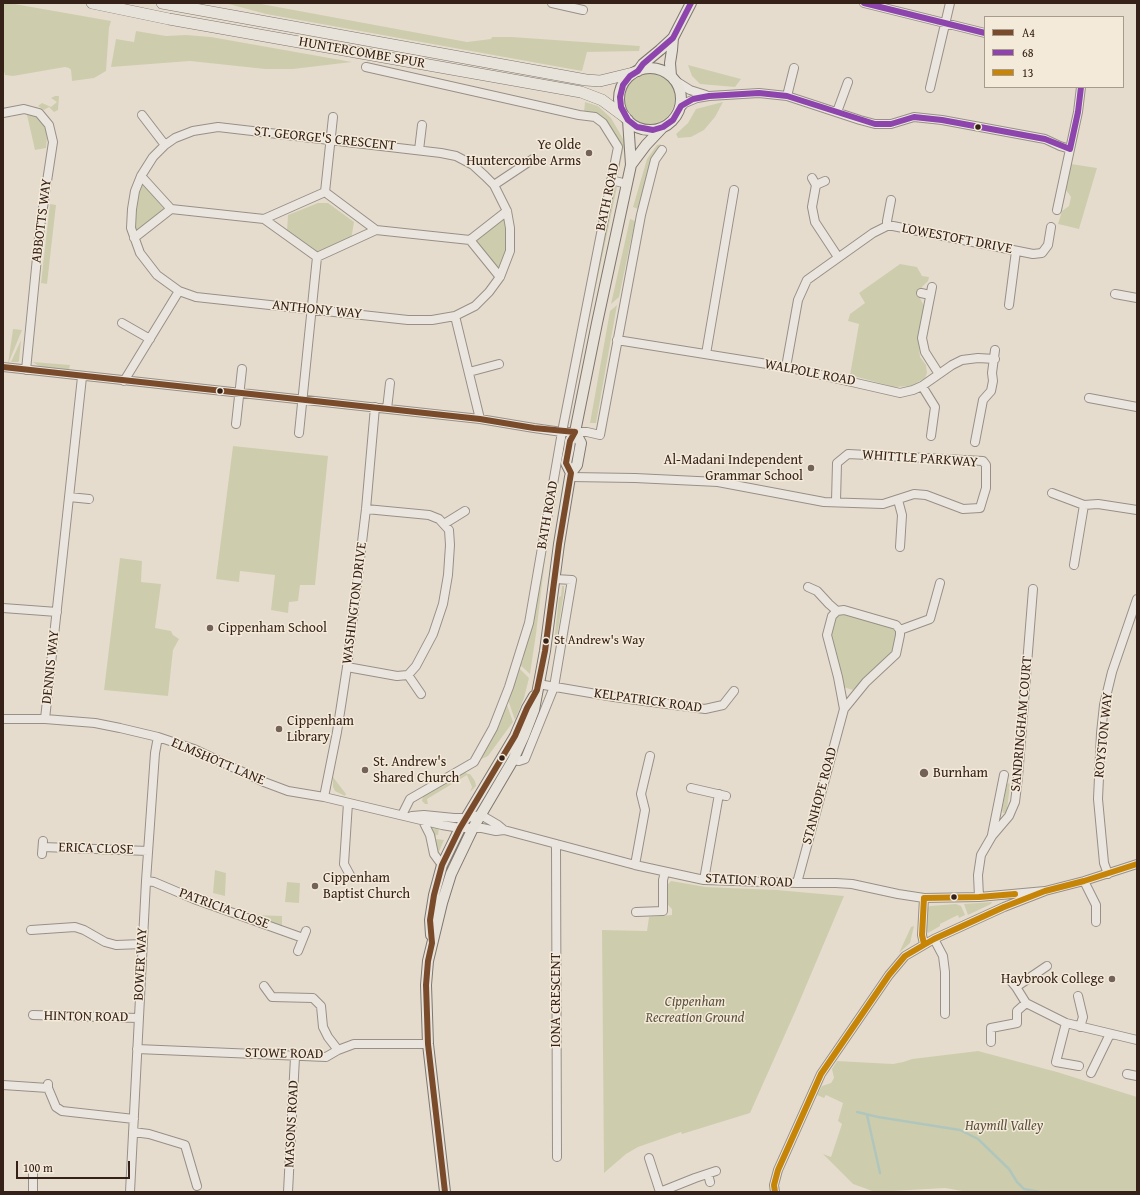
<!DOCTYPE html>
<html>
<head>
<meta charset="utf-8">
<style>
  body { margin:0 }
  #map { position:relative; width:1140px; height:1195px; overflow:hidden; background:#e5dcce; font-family:"Gentium Book Plus",serif }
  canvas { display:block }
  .frame { position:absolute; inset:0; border:4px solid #352118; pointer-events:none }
  .legend { position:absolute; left:984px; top:16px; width:140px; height:72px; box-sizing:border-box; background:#f4ead9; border:1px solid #a89a8c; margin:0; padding:5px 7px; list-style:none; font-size:12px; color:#352118 }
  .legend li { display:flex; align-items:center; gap:8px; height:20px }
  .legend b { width:20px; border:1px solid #a89a8c }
  .scale { position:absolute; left:16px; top:1161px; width:114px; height:18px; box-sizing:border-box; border:2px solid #352118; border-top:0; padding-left:5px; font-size:12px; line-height:14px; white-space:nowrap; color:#352118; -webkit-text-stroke:3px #f4ead9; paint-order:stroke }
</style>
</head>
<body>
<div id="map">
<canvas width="1140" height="1195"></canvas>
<div class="frame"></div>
<ul class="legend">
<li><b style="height:5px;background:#7a4b2a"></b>A4</li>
<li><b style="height:5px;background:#8e44ad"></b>68</li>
<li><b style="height:5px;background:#c68506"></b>13</li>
</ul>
<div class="scale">100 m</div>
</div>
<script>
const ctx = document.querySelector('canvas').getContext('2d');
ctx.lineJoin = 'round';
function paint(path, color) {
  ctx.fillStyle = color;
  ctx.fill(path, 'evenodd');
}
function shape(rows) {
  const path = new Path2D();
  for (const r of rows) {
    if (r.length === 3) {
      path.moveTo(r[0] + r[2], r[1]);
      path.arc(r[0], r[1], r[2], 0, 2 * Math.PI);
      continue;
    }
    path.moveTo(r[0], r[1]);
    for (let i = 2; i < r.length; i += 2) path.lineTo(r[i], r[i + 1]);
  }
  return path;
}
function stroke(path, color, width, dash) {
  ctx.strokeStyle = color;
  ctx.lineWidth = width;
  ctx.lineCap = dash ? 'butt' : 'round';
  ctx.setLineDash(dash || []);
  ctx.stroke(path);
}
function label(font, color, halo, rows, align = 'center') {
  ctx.font = font + ' "Gentium Book Plus",serif';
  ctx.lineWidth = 3;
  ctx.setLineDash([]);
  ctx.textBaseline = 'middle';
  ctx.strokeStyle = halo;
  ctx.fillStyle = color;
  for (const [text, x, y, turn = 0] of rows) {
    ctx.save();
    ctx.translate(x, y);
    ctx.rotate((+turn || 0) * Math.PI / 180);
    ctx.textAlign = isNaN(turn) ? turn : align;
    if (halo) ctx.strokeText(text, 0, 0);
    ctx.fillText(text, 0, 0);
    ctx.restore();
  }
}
const green = shape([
  [3,3,9,3,111,21,109,28,106,71,94,78,72,81,71,70,69,68,65,67,13,76,5,75,3,68],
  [225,3,256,3,467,42,491,39,492,37,512,37,640,46,639,51,587,52,582,71,266,14],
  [136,31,166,36,186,35,211,37,352,62,293,69,265,69,190,61,111,67,116,39,134,42],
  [688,65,741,79,735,87,700,84,692,76],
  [649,98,26],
  [55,96,59,96,58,110,54,112,49,107,44,110,38,106,42,103,51,107,57,102,51,98],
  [585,102,598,106,611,118,625,142,618,174,616,171,621,147,607,125,584,112],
  [723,102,715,117,704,130,691,137,678,138,676,134,688,123,696,109],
  [28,113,37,117,45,126,47,138,46,148,35,150,27,115],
  [661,144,652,159,638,209,633,207,647,159,657,145],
  [1071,164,1097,168,1079,229,1058,224,1062,211,1069,206,1071,197,1066,190],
  [140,184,144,185,164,209,164,211,138,232,136,231,134,217],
  [617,187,593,300,587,314,613,188],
  [318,203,328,203,354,222,351,240,323,252,312,251,287,231,288,215],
  [50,204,56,205,47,284,41,283],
  [630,219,635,221,619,297,611,304],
  [503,220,505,222,505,253,500,268,496,270,475,242],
  [900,264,917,267,922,276,929,277,928,281,922,287,920,298,924,306,918,337,920,357,926,365,927,373,925,378,911,386,894,387,850,375,859,324,848,321,850,314,865,303,859,293],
  [617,305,596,423,590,423,610,311],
  [13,329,22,330,8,364],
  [21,340,19,361,18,362,11,362],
  [33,362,70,365,69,370,40,367],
  [233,446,328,456,315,585,300,585,298,601,289,602,288,613,271,610,275,575,240,571,239,582,216,579],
  [549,525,536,634,530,674,519,664,522,663,536,600],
  [120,558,142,561,141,582,161,584,155,628,171,631,173,635,179,639,173,650,168,696,104,690],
  [562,586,564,586,564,592,556,642,554,642,559,597,561,596],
  [842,614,893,628,897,634,893,651,853,690,843,687,830,634,835,617],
  [518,667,529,678,524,698,515,720,507,697,510,696,519,672],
  [506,702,513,722,488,756,477,761],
  [463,771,468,774,470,774,475,781,476,786,470,792,472,787,467,775,427,799,428,804,425,804,422,801,423,796],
  [333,777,346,794,345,796,335,791,333,787],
  [1009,783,1010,786,1007,809,1005,813,1003,813,1002,810,1007,784],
  [430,826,439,828,438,835,436,835,436,839,444,840,438,854],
  [215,870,226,873,225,896,213,893],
  [671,881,706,887,777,890,844,896,795,1012,750,1113,682,1134,681,1132,638,1147,626,1154,604,1173,602,930,647,931,649,917,672,915,672,909,667,904,667,885],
  [287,882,300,883,299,903,285,902],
  [992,902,991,904,968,915,964,904],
  [956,904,961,906,965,915,959,918,958,915,940,924,940,926,928,933,927,931,927,908,930,906],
  [253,915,282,916,282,926,253,916],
  [914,926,910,943,899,953,911,927],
  [978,1051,1057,1072,1137,1097,1137,1192,968,1192,945,1188,875,1192,853,1184,823,1154,831,1157,842,1124,838,1121,843,1103,826,1095,824,1098,817,1095,822,1086,831,1083,834,1078,832,1069,837,1061,893,1064,903,1062,912,1059]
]);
const stream = shape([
  [857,1112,878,1117,960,1130,978,1139,1009,1169,1017,1182,1024,1189,1040,1192],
  [867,1115,880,1173]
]);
const minor = shape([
  [552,3,583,10],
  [864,3,985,33],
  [366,67,579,115,595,117,603,123,618,147,562,432,529,623,509,687,493,728,474,762,410,799,402,815],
  [674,80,690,90,706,95],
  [930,88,950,3],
  [787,96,794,68],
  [679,109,685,103,697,98,709,96,759,93,787,96,860,120,875,124,891,124,914,117,942,120,1045,139,1060,146,1070,149],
  [837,112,848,82],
  [3,113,24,109,39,113,49,125,53,142,40,227,26,370],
  [142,115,165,145],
  [218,127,441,153,456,156,473,165,485,176,494,185,507,211,510,228,510,251,500,277,489,292,475,306,455,316,432,320,408,320,196,297,179,291,157,275,140,253,131,228,132,209,135,191,141,176,153,157,165,145,175,138,193,131,218,127],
  [419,150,422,125],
  [141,176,171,209],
  [812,178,816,185,825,181],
  [611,180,627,184],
  [494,185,533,159],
  [816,185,812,207,815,222,838,257],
  [325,192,376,230,317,257,264,219,325,192],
  [325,192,333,117],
  [171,209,264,219],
  [1057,210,1078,112,1081,87],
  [887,226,887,221,891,200],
  [376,230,470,240],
  [134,238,171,209],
  [470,240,507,211],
  [470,240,500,277],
  [932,287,922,338,925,352,939,374],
  [921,293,930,295],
  [1115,294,1137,298],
  [1009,305,1016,251],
  [455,316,480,419],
  [122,323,150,339],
  [617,340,786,367,900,393,913,390,922,386,952,365,962,360,978,358,995,359],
  [706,354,734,190],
  [3,367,480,419,534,428,562,432,587,432,600,435,641,215,655,160,662,150],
  [786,367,798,300,807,280,873,233,887,226,893,226,1033,254,1042,253,1048,245,1051,227],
  [469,372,499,364],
  [124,381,179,291],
  [922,386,935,407,931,436],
  [1089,398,1137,407],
  [387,409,390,383],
  [236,424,242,369],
  [299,433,317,257],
  [975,442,983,400,991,391,993,381,992,373,995,350],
  [570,477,635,478,718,482,824,502,883,504,914,494,926,495,963,509,980,508,986,488,986,465,983,461,848,454,837,463,836,501],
  [1052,493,1084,505,1098,504,1137,510],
  [69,497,89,499],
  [898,500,902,515,900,547],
  [444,524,465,511],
  [1074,565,1084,505],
  [808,587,817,591,829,604,837,611],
  [3,608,57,612],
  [900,630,930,619,940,583],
  [347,667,397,676,408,675,416,666,433,634,443,604,448,575,450,545,449,530,439,519,429,515,366,509],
  [408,675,421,694],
  [538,684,614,697,705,709,723,705,734,691],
  [3,719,45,719,95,723,120,728,158,737,194,749,264,782,288,791,324,797,442,825,460,828,482,828,496,831,504,830,635,865,704,880,797,883,836,883,852,884,898,894,924,898,979,897,1045,891],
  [45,719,82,377],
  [513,760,519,761,525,759,554,687,572,580,555,579],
  [691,788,726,796],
  [324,797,337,732,347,667,366,509,375,407],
  [348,803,344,864,351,877],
  [412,816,424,815,454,818,467,818,481,815,498,825,504,830],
  [423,821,430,835,434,854,442,865],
  [992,835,1004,775],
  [556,844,557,1157],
  [43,847,148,851],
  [42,854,43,841],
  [635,865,645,810,641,794,650,756],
  [1108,874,1104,863,1098,799,1101,733,1104,705,1112,672,1137,599],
  [704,880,719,794],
  [146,881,154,882,194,899,303,938],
  [1084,881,1096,905,1096,922],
  [797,883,844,709,866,682,896,654,900,635,900,630,896,625,844,610,837,611,832,616,827,635,838,677,844,709],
  [979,897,978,875,981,855,992,836,1009,816,1015,802,1018,777,1033,589],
  [636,912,663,911,663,880,665,872],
  [31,930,75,927,84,930,105,942,116,945,142,944],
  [934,939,943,956,945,972,945,1014],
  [924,944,922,935,924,898],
  [298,951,306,931],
  [1011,981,1016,987,1026,1003,1066,1023,1137,1040],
  [264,986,272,997,313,998,321,1006,323,1027,328,1037,338,1050],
  [1016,987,1047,966],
  [1078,996,1083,1017,1080,1027],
  [33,1015,138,1018],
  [1066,1023,1056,1062,1079,1066],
  [991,1042,991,1028,1017,1023,1017,1011,1026,1003],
  [137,1049,326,1057,338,1050,354,1044,428,1044],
  [1091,1073,1110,1034],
  [1127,1074,1137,1076],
  [48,1084,48,1088,56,1107,62,1111,134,1119],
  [3,1085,48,1088],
  [133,1132,149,1134,185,1145,197,1186],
  [649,1158,660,1192],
  [708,1174,710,1182],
  [33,1192,33,1171],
  [130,1192,146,881,155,753,158,737],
  [288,1192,295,1057],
  [660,1192,695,1178,716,1171],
  [775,1192,774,1185,778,1170,821,1074,889,975,905,956,934,939,1004,907,1045,891,1084,881,1137,864]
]);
const major = shape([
  [650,99,31],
  [638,71,643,64,660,50,673,38,691,3],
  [671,76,670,63,672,50,673,38],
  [628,120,631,165],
  [571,473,566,463,569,449,570,441,575,432,597,323,631,165,646,145,663,127],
  [431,935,430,920,434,895,442,865,460,828,515,736,527,708,534,696],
  [445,1192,428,1044,426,985,428,961,442,903,451,874,473,828,513,760,524,736,534,710,545,651,559,544,570,477,571,473,577,465,581,443,575,432]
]);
const highway = shape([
  [92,3,169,19,581,92,602,100,625,117],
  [162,3,586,80,600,81,633,73]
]);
const bus1 = shape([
  [3,367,480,419,534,428,575,432],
  [445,1192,428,1044,426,985,428,961,432,943,430,920,434,895,442,865,460,828,515,736,527,708,537,690,545,651,559,544,571,473,566,463,570,441,575,432]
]);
const bus2 = shape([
  [691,3,673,38,643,64,638,71,630,76,623,85,620,97,621,107,628,120,637,127,653,130,663,127,673,120,681,106,693,99,709,96,759,93,787,96,875,124,891,124,914,117,942,120,1045,139,1070,149],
  [864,3,985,33],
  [1070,149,1078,112,1081,87]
]);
const bus3 = shape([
  [924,944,922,935,924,898,979,897,1015,894],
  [775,1192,774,1185,778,1170,821,1074,889,975,905,956,934,939,1004,907,1045,891,1084,881,1137,864]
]);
const markers = [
  [978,127,3.5,"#352118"],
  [589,153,4,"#736258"],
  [220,391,3.5,"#352118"],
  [811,468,4,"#736258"],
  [210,628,4,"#736258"],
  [546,641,3.5,"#352118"],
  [279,729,4,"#736258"],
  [502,758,3.5,"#352118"],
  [365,770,4,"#736258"],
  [924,773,5,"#736258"],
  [315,886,4,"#736258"],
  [954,897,3.5,"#352118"],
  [1112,979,4,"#736258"]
];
const busNames = [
  ["St Andrew's Way",554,641]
];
const streetNames = [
  ["HUNTERCOMBE SPUR",362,53,10],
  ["ST. GEORGE'S CRESCENT",325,139,6],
  ["BATH ROAD",608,197,-78],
  ["ABBOTTS WAY",42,221,-83],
  ["LOWESTOFT DRIVE",957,239,11],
  ["ANTHONY WAY",317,310,6],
  ["WALPOLE ROAD",810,373,11],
  ["WHITTLE PARKWAY",920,459,4],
  ["BATH ROAD",548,515,-80],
  ["WASHINGTON DRIVE",355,603,-83],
  ["DENNIS WAY",51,667,-84],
  ["KELPATRICK ROAD",648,701,8],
  ["SANDRINGHAM COURT",1022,724,-85],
  ["ROYSTON WAY",1104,735,-84],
  ["ELMSHOTT LANE",218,762,23],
  ["STANHOPE ROAD",820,796,-75],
  ["ERICA CLOSE",96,849,2],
  ["STATION ROAD",749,881,3],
  ["PATRICIA CLOSE",224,909,20],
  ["BOWER WAY",141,964,-87],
  ["IONA CRESCENT",556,1000,-90],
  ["HINTON ROAD",86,1017,1],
  ["STOWE ROAD",284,1054,1],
  ["MASONS ROAD",292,1124,-87]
];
const poiNames = [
  ["Ye Olde",581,145,"right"],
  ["Huntercombe Arms",581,161,"right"],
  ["Al-Madani Independent",803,460,"right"],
  ["Grammar School",803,476,"right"],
  ["Cippenham School",218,628],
  ["Cippenham",287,721],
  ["Library",287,737],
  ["St. Andrew's",373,762],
  ["Shared Church",373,778],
  ["Burnham",933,773],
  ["Cippenham",323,878],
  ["Baptist Church",323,894],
  ["Haybrook College",1104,979,"right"]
];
const parkNames = [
  ["Cippenham",695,1002],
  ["Recreation Ground",695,1018],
  ["Haymill Valley",1004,1126]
];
paint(green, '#cdcdae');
stroke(stream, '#b0c6bc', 2.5);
stroke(minor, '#989087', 10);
stroke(major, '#7f776f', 12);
stroke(highway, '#7f776f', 12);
stroke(minor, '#eae6df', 8);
stroke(major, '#e7e2da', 10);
stroke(highway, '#e7e2da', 11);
stroke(bus1, '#7a4b2a', 6);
stroke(bus2, '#8e44ad', 6);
stroke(bus3, '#c68506', 6);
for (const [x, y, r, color] of markers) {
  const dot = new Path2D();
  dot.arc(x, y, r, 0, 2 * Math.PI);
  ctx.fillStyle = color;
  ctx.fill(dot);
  stroke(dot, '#f4ead9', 1.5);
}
label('13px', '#352118', '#f4ead9', busNames, 'left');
label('14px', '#352118', '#f4ead9', streetNames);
label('14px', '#352118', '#f4ead9', poiNames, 'left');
label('italic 14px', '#5d513d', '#f4ead9', parkNames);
</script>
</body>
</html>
